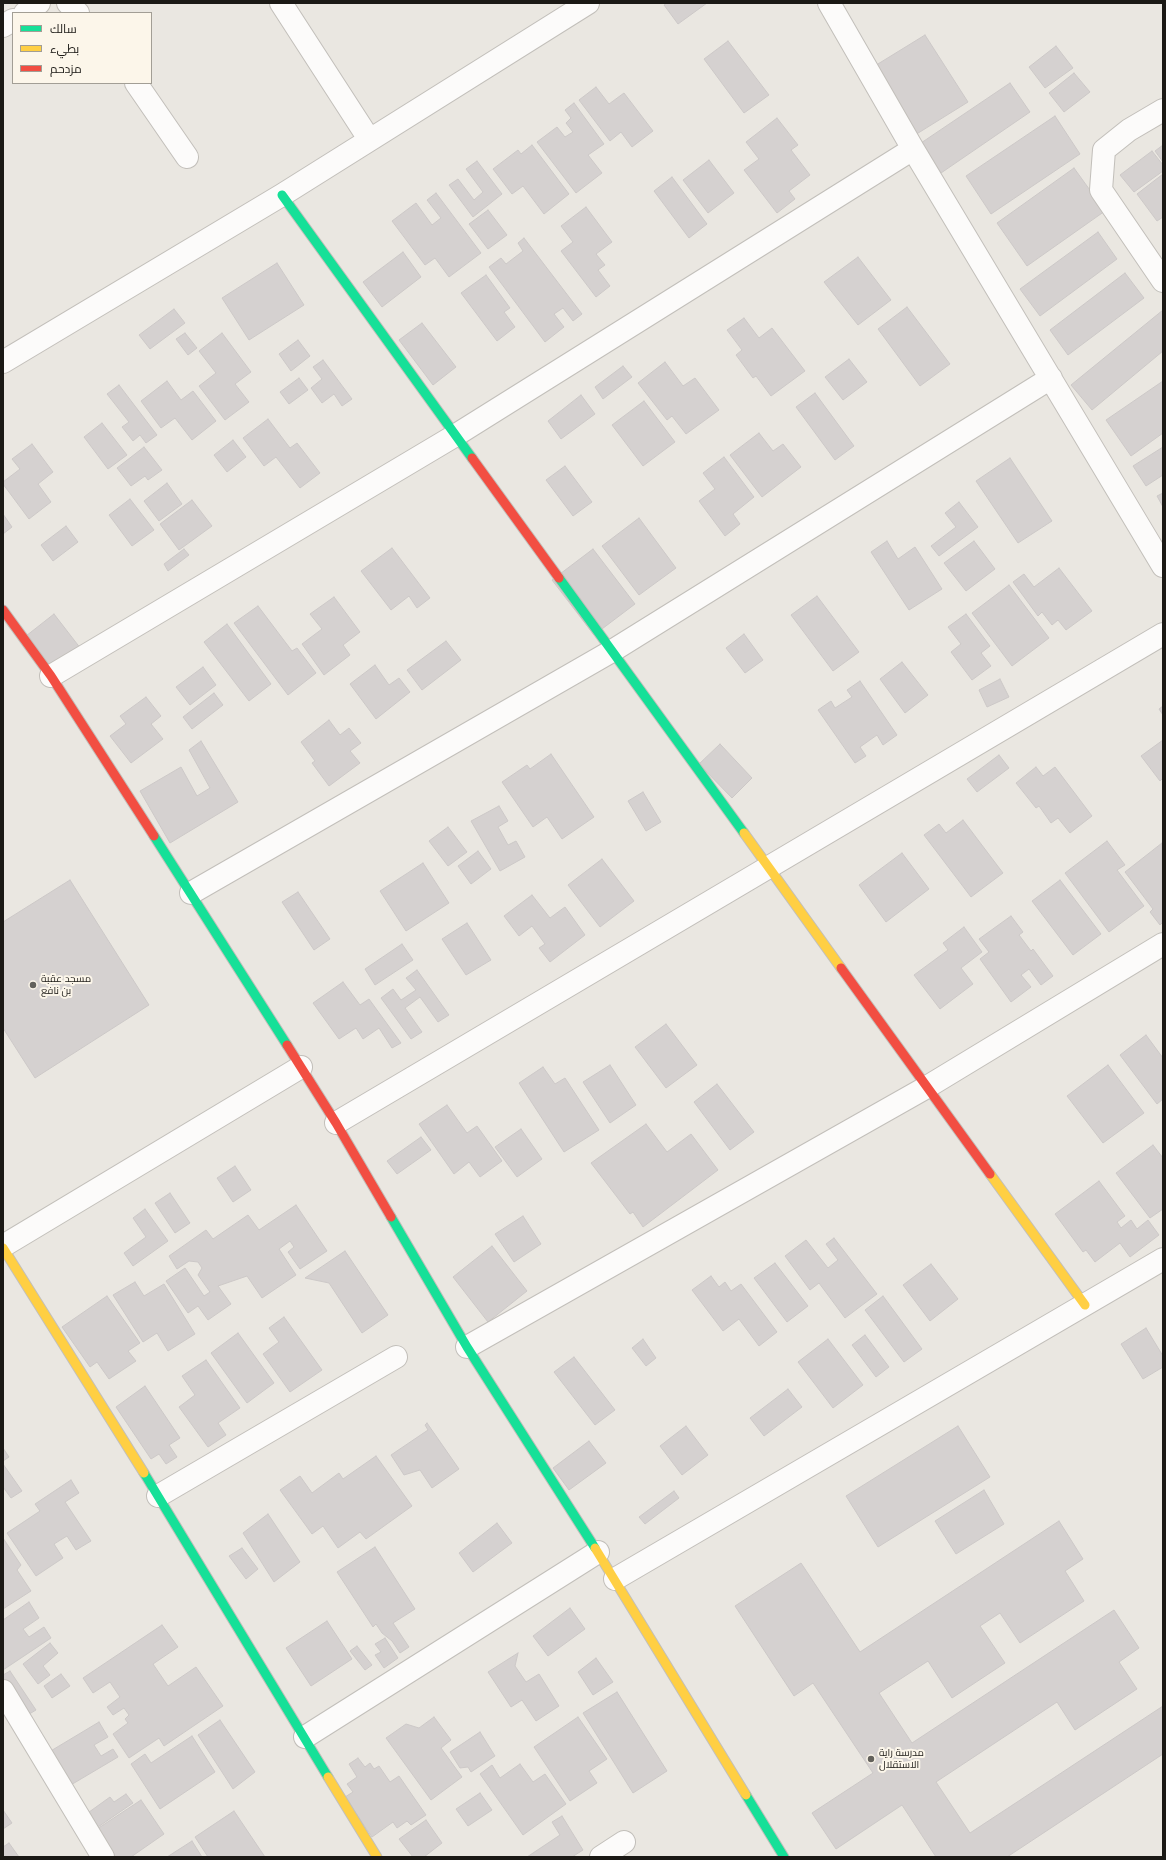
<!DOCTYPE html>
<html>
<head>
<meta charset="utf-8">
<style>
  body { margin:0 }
  #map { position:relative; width:1166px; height:1860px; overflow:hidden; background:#eae7e1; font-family:Montserrat,Cairo,sans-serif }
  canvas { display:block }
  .frame { position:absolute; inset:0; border:4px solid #1b1915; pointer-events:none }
  .legend { position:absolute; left:12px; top:12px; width:140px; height:72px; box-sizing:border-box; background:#fcf6ea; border:1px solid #a29e95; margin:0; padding:5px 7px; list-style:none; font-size:12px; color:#1b1915 }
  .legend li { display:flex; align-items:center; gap:8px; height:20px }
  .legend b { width:20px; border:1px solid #a29e95 }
</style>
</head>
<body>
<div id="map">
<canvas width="1166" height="1860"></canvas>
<div class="frame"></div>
<ul class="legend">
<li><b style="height:5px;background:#16e098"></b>سالك</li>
<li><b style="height:5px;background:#ffcf43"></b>بطيء</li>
<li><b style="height:5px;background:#f24e42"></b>مزدحم</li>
</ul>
</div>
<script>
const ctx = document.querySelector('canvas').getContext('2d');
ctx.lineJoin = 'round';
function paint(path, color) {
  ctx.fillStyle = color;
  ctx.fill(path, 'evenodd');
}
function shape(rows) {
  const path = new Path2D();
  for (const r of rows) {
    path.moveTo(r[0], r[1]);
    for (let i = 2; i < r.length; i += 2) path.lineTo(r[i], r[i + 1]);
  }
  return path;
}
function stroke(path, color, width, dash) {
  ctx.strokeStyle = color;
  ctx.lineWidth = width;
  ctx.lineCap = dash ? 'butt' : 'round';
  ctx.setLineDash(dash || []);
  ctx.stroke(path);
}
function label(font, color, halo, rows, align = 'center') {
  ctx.font = font + ' Montserrat,Cairo,sans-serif';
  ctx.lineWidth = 4;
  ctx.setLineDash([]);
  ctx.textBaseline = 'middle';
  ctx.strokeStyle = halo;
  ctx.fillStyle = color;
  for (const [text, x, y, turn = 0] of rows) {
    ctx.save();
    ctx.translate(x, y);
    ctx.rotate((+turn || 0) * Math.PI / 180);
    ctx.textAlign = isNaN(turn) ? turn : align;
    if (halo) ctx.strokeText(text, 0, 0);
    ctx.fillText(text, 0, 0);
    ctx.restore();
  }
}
const building = shape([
  [667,3,707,3,678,24,664,5,667,3],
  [925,35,968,102,915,135,873,67,925,35],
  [728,41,769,95,744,113,704,59,728,41],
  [1056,46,1073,68,1045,88,1029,67,1056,46],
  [1074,73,1090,92,1064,112,1049,93,1074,73],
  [1010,83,1030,112,941,173,921,143,1010,83],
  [596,87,609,104,624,93,653,131,632,147,621,132,610,141,579,100,596,87],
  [574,103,604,144,588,155,602,173,576,193,537,142,557,127,565,137,573,132,566,123,571,118,565,110,574,103],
  [1055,116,1080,154,991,214,966,176,1055,116],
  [777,118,798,145,791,150,810,175,789,191,795,199,777,213,744,170,759,159,746,142,777,118],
  [532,145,569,194,544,214,523,186,512,194,493,169,518,150,521,154,532,145],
  [1163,145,1163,162,1155,151,1163,145],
  [1152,151,1163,165,1163,171,1134,192,1120,175,1152,151],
  [709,160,734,193,708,213,683,180,709,160],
  [477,161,502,194,473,217,449,185,458,179,474,200,483,192,466,169,477,161],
  [1074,168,1105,211,1027,266,997,223,1074,168],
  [1163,174,1163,217,1157,221,1137,194,1163,174],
  [672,177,707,224,689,238,654,191,672,177],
  [436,193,481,253,449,277,435,258,425,265,392,221,416,203,432,225,441,218,427,200,436,193],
  [586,207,612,242,596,254,605,265,598,270,610,286,596,297,561,251,573,242,561,226,586,207],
  [488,210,507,235,488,249,469,224,488,210],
  [1098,232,1117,259,1040,316,1020,289,1098,232],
  [524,238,582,314,573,321,563,308,554,314,564,327,545,342,489,267,501,258,506,264,523,251,518,243,524,238],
  [403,252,421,277,382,307,363,282,403,252],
  [858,257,891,300,858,325,824,282,858,257],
  [277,263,304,305,249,340,222,298,277,263],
  [1125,273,1144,298,1068,355,1050,330,1125,273],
  [486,275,510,308,504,312,515,327,497,341,461,293,486,275],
  [907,307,950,364,920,386,878,329,907,307],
  [174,309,185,323,150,349,139,335,174,309],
  [1163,310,1163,351,1092,410,1071,385,1163,310],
  [744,318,759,338,772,328,805,371,771,396,756,376,753,378,736,355,742,350,727,330,744,318],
  [422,323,456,367,433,385,399,340,422,323],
  [185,333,197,348,188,355,176,339,185,333],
  [222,333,251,372,235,384,249,402,225,420,199,386,216,373,199,351,222,333],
  [298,340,310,356,291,371,279,354,298,340],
  [849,359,867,382,843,400,825,377,849,359],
  [323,360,352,399,342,406,334,394,322,403,311,388,322,379,313,367,323,360],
  [665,362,683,386,695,378,719,410,686,434,672,416,667,420,638,383,665,362],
  [623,366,632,377,603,399,595,387,623,366],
  [299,378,308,390,289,404,280,392,299,378],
  [167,381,181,400,193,391,216,421,192,440,175,418,161,428,141,401,167,381],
  [1163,381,1163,433,1131,456,1106,420,1163,381],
  [119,385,157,435,146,443,140,435,133,441,122,427,129,422,107,394,119,385],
  [815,393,854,446,835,460,796,407,815,393],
  [581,395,595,414,561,439,548,421,581,395],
  [644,401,675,442,643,466,612,425,644,401],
  [268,419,290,448,297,443,320,473,300,488,276,457,264,466,243,438,268,419],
  [102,423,127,455,108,469,84,437,102,423],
  [759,433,773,451,783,444,801,467,762,497,730,455,759,433],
  [233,440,246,457,227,472,214,455,233,440],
  [32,444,53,472,38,484,51,502,29,519,3,484,3,482,20,469,12,459,32,444],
  [144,447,162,470,148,480,145,476,131,486,117,468,144,447],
  [1163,447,1163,475,1146,486,1133,466,1163,447],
  [724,457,754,497,733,514,740,524,725,536,699,501,715,489,703,473,724,457],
  [1010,458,1052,521,1018,543,976,481,1010,458],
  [565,466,592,502,573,516,546,480,565,466],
  [167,483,182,504,159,521,144,501,167,483],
  [1163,493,1163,507,1157,496,1163,493],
  [130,499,154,530,132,546,109,515,130,499],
  [192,500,212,526,179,550,160,524,192,500],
  [959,502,978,527,939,556,931,546,956,527,945,513,959,502],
  [3,514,12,527,3,534,3,514],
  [639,518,676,568,639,595,602,546,639,518],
  [66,526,78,542,53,561,41,545,66,526],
  [887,541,898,559,915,547,942,589,909,610,871,552,887,541],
  [974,541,995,569,966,591,944,563,974,541],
  [392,548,430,598,417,608,409,596,391,610,361,571,392,548],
  [184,549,189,555,168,571,164,564,184,549],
  [593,549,635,604,594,635,552,580,593,549],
  [1059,568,1092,611,1066,630,1058,620,1052,625,1042,612,1038,616,1013,582,1024,574,1034,587,1059,568],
  [1009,585,1049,638,1012,666,972,613,1009,585],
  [817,596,859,652,833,671,791,615,817,596],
  [334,597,360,632,343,645,350,655,324,675,302,644,322,629,310,614,334,597],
  [258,606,292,651,297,648,316,673,288,695,234,623,258,606],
  [54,614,81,649,53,671,26,636,54,614],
  [966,614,990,646,981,653,991,666,972,680,951,652,961,644,948,627,966,614],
  [227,624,271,684,249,701,204,642,227,624],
  [744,634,763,660,745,673,726,648,744,634],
  [446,641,461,660,422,690,407,670,446,641],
  [902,662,928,695,905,713,880,679,902,662],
  [375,665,389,685,399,678,410,692,376,719,350,684,375,665],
  [203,667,216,685,190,705,176,687,203,667],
  [1000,679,1009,697,987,707,979,690,1000,679],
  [860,681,897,735,883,745,877,735,860,747,866,756,855,763,818,710,831,701,835,708,852,697,847,690,860,681],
  [214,693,223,705,192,729,183,717,214,693],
  [146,697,161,716,151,724,163,739,131,763,110,736,126,724,120,716,146,697],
  [1163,706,1163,715,1159,709,1163,706],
  [329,720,340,735,349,728,361,743,350,751,360,763,329,786,312,763,315,761,301,742,329,720],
  [1163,740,1163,778,1160,781,1141,756,1163,740],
  [201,741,238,802,170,843,140,791,181,767,197,796,210,788,189,750,201,741],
  [720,744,752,778,732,798,699,764,720,744],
  [551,754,594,817,562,839,547,817,533,827,502,782,527,765,530,769,551,754],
  [999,755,1009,768,977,792,967,779,999,755],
  [1036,767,1043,776,1055,767,1092,816,1070,833,1058,818,1051,823,1039,806,1036,808,1016,783,1036,767],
  [643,792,661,822,646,831,628,801,643,792],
  [499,806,508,821,498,827,508,845,516,841,525,857,500,871,471,821,499,806],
  [963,820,1003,873,971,897,924,835,939,824,946,833,963,820],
  [448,827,467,852,448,866,429,841,448,827],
  [1107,841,1125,865,1117,870,1144,906,1109,932,1065,873,1107,841],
  [1162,843,1163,922,1160,925,1150,912,1153,909,1125,872,1162,843],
  [478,851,491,869,471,884,458,866,478,851],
  [902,853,929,889,886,922,859,885,902,853],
  [602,859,634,901,600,927,568,885,602,859],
  [423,863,449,903,406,931,380,891,423,863],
  [70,880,149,1005,35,1078,3,1028,3,922,70,880],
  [1060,880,1101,934,1073,955,1032,901,1060,880],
  [298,892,330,939,314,950,282,902,298,892],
  [532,895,550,918,565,907,585,935,550,962,539,948,545,944,532,926,519,936,504,916,532,895],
  [1011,916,1023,932,1019,935,1031,951,1033,949,1053,976,1041,985,1029,969,1021,975,1031,987,1011,1002,980,959,989,952,979,939,1011,916],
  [467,923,491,960,466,975,442,939,467,923],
  [964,927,982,952,961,968,973,984,940,1009,914,975,948,950,943,943,964,927],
  [402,944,413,960,375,985,365,969,402,944],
  [417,970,449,1015,438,1022,420,997,405,1008,422,1032,411,1039,381,998,393,989,401,1000,416,990,406,978,417,970],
  [343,982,360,1005,369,999,401,1043,392,1048,379,1028,363,1039,356,1028,339,1039,313,1003,343,982],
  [666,1024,697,1065,666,1088,635,1047,666,1024],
  [1146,1035,1163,1058,1163,1099,1157,1104,1120,1055,1146,1035],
  [610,1065,636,1105,610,1123,583,1082,610,1065],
  [1108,1065,1144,1113,1103,1143,1067,1096,1108,1065],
  [543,1067,555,1084,565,1078,599,1130,564,1152,519,1083,543,1067],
  [717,1084,754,1132,730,1150,694,1102,717,1084],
  [447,1105,467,1133,477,1126,502,1161,480,1177,469,1162,454,1174,419,1124,447,1105],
  [646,1124,667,1152,691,1134,718,1170,643,1227,633,1212,630,1214,591,1163,646,1124],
  [521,1129,542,1159,517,1177,495,1147,521,1129],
  [421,1137,431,1150,397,1174,387,1161,421,1137],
  [1153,1145,1163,1158,1163,1209,1150,1218,1116,1173,1153,1145],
  [235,1166,251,1190,233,1202,217,1178,235,1166],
  [1099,1181,1125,1216,1117,1222,1121,1228,1131,1220,1137,1229,1148,1220,1159,1235,1130,1257,1120,1243,1095,1262,1086,1250,1083,1252,1055,1214,1099,1181],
  [170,1193,190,1223,175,1233,155,1203,170,1193],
  [296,1205,327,1251,300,1269,288,1252,294,1247,290,1241,279,1249,296,1275,262,1298,247,1276,218,1286,231,1304,208,1320,198,1306,188,1313,166,1281,185,1268,204,1296,210,1292,198,1275,202,1268,198,1262,189,1261,177,1269,169,1256,206,1230,213,1239,248,1215,259,1230,296,1205],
  [145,1209,168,1241,133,1266,124,1253,146,1237,133,1218,145,1209],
  [523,1216,541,1244,514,1262,495,1234,523,1216],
  [834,1238,877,1294,845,1318,819,1283,810,1290,785,1256,806,1240,828,1268,838,1260,826,1244,834,1238],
  [492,1246,527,1291,488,1322,453,1277,492,1246],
  [345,1251,388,1315,362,1333,329,1283,305,1278,345,1251],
  [775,1263,808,1306,787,1322,754,1278,775,1263],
  [931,1264,958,1299,930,1321,903,1285,931,1264],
  [711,1276,719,1287,725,1282,731,1291,741,1284,777,1332,759,1346,739,1319,723,1331,692,1290,711,1276],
  [135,1282,144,1296,164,1284,195,1334,168,1351,157,1333,143,1342,113,1295,135,1282],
  [107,1296,140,1343,128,1351,136,1361,109,1379,97,1362,90,1367,62,1327,107,1296],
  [883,1296,922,1349,904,1362,865,1310,883,1296],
  [284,1317,322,1370,290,1392,263,1354,279,1342,269,1328,284,1317],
  [1146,1328,1163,1356,1163,1367,1143,1379,1121,1344,1146,1328],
  [238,1333,274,1383,247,1403,211,1353,238,1333],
  [865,1335,889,1367,876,1377,852,1345,865,1335],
  [643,1339,656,1358,646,1366,632,1348,643,1339],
  [828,1339,863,1385,833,1408,798,1362,828,1339],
  [574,1357,615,1410,595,1425,554,1372,574,1357],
  [206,1360,240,1408,218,1423,226,1435,208,1447,179,1407,195,1395,182,1376,206,1360],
  [145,1386,180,1438,169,1445,177,1457,166,1464,159,1454,151,1459,116,1407,145,1386],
  [788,1389,802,1407,764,1436,750,1418,788,1389],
  [427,1423,459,1469,432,1488,420,1470,404,1475,391,1455,428,1430,425,1425,427,1423],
  [686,1426,708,1455,682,1475,660,1446,686,1426],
  [958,1426,990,1477,878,1547,846,1496,958,1426],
  [589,1441,606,1463,569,1490,553,1468,589,1441],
  [3,1448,9,1457,3,1461,3,1448],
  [376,1456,412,1506,366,1539,360,1532,338,1548,323,1526,312,1534,280,1490,300,1476,312,1493,339,1473,343,1479,376,1456],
  [3,1464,22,1491,11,1498,3,1487,3,1464],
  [71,1480,79,1493,65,1502,91,1541,76,1550,67,1536,54,1544,63,1558,36,1576,7,1533,40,1511,35,1504,71,1480],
  [984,1490,1004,1524,956,1554,935,1521,984,1490],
  [674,1491,679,1498,645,1524,639,1517,674,1491],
  [268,1514,300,1562,274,1582,243,1533,268,1514],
  [1059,1521,1083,1559,1065,1571,1084,1601,1020,1643,1000,1613,980,1626,1005,1663,952,1698,928,1661,879,1693,912,1743,1114,1610,1139,1648,1119,1662,1137,1689,1075,1730,1057,1702,936,1782,970,1833,1163,1706,1163,1754,1007,1857,936,1857,902,1805,836,1849,812,1813,873,1773,813,1683,794,1696,735,1606,801,1563,860,1652,1059,1521],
  [497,1523,512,1543,473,1572,459,1553,497,1523],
  [3,1538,21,1565,17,1570,31,1591,3,1609,3,1538],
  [375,1547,415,1609,393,1623,409,1647,400,1653,392,1641,382,1633,376,1624,373,1627,337,1572,375,1547],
  [242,1548,258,1569,246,1579,229,1556,242,1548],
  [29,1602,39,1618,23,1629,29,1637,44,1627,51,1638,3,1670,3,1620,29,1602],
  [570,1608,585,1629,548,1656,533,1636,570,1608],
  [327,1621,352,1659,311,1686,286,1648,327,1621],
  [162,1625,178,1647,153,1664,168,1686,196,1667,223,1706,164,1746,159,1738,129,1758,113,1734,128,1723,125,1719,129,1715,124,1708,113,1715,107,1707,120,1697,110,1682,93,1693,83,1678,162,1625],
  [385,1638,398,1658,384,1668,375,1655,381,1652,375,1644,385,1638],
  [50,1643,58,1653,43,1666,50,1675,38,1684,23,1664,50,1643],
  [357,1646,372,1665,365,1670,350,1651,357,1646],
  [518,1653,515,1666,526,1682,539,1674,559,1706,536,1721,522,1700,511,1707,488,1672,518,1653],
  [596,1658,613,1682,593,1695,578,1672,596,1658],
  [10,1671,36,1710,14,1723,3,1706,3,1675,10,1671],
  [61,1674,70,1686,52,1698,44,1686,61,1674],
  [617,1692,667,1771,633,1793,583,1713,617,1692],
  [434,1717,451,1740,441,1748,462,1777,431,1800,386,1738,406,1724,419,1728,434,1717],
  [578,1717,607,1759,589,1771,597,1783,570,1801,534,1747,578,1717],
  [220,1720,255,1772,233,1789,198,1735,220,1720],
  [99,1722,108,1737,94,1745,101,1756,113,1749,118,1757,64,1789,44,1755,99,1722],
  [480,1732,495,1756,471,1772,468,1767,460,1768,450,1752,480,1732],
  [192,1736,215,1772,160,1809,131,1764,145,1754,151,1763,192,1736],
  [358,1758,365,1767,370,1763,374,1769,379,1766,390,1782,399,1776,426,1815,411,1825,407,1821,397,1828,393,1822,372,1837,345,1797,353,1792,347,1784,357,1777,349,1764,358,1758],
  [520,1764,533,1782,545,1774,566,1804,523,1835,480,1774,492,1765,500,1778,520,1764],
  [480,1793,492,1810,468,1826,456,1809,480,1793],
  [126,1794,133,1803,98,1827,95,1822,78,1820,110,1797,114,1802,126,1794],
  [141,1800,164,1834,131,1857,113,1857,94,1831,141,1800],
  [3,1810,12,1823,3,1829,3,1810],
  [234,1811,265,1857,208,1857,195,1837,234,1811],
  [562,1816,583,1850,572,1857,527,1857,560,1835,552,1822,562,1816],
  [426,1820,442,1843,424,1857,413,1857,399,1839,426,1820],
  [192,1841,202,1857,167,1857,192,1841],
  [9,1843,19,1857,3,1857,3,1847,9,1843]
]);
const street = shape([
  [68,3,78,13],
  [281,3,369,139],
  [829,3,913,149,1163,566],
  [25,13,39,3],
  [3,26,13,20],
  [136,83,187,157],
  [1163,110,1129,130,1104,150,1101,190,1163,281],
  [3,362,282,195,588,3],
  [51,676,456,435,913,149],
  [191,893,612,651,1051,378],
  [336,1123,1163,634],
  [3,1246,301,1067],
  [467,1347,927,1087,1163,944],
  [158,1496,396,1357],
  [615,1579,1163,1259],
  [3,1691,103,1857],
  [305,1737,598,1552],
  [601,1857,624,1842]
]);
const fast = shape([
  [282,195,472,458],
  [559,578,744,833],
  [154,836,287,1045],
  [391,1217,467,1347,595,1548],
  [144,1473,328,1777],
  [746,1795,784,1857]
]);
const slow = shape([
  [744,833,841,968],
  [990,1174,1085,1305],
  [3,1248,144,1473],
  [595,1548,746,1795],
  [328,1777,377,1857]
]);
const jam = shape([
  [472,458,559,578],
  [3,610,51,676,154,836],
  [841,968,990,1174],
  [287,1045,336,1123,391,1217]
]);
const markers = [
  [33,985,4,"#63615c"],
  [871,1759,4,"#63615c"]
];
const poiNames = [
  ["مسجد عقبة",41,979],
  ["بن نافع",41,991],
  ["مدرسة راية",879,1753],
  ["الاستقلال",879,1765]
];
paint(building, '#d5d1d0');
stroke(building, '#ccc8c7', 1);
stroke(street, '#c2bfba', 24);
stroke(fast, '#c2bfba', 11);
stroke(slow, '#c2bfba', 11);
stroke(jam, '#c2bfba', 11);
stroke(street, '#fcfbfa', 22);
stroke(fast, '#16e098', 9);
stroke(slow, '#ffcf43', 9);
stroke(jam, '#f24e42', 9);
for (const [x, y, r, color] of markers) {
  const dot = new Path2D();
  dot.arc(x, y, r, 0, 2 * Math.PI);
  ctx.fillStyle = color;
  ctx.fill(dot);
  stroke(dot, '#fcf6ea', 1.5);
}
label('10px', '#1b1915', '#fcf6ea', poiNames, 'left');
</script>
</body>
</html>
